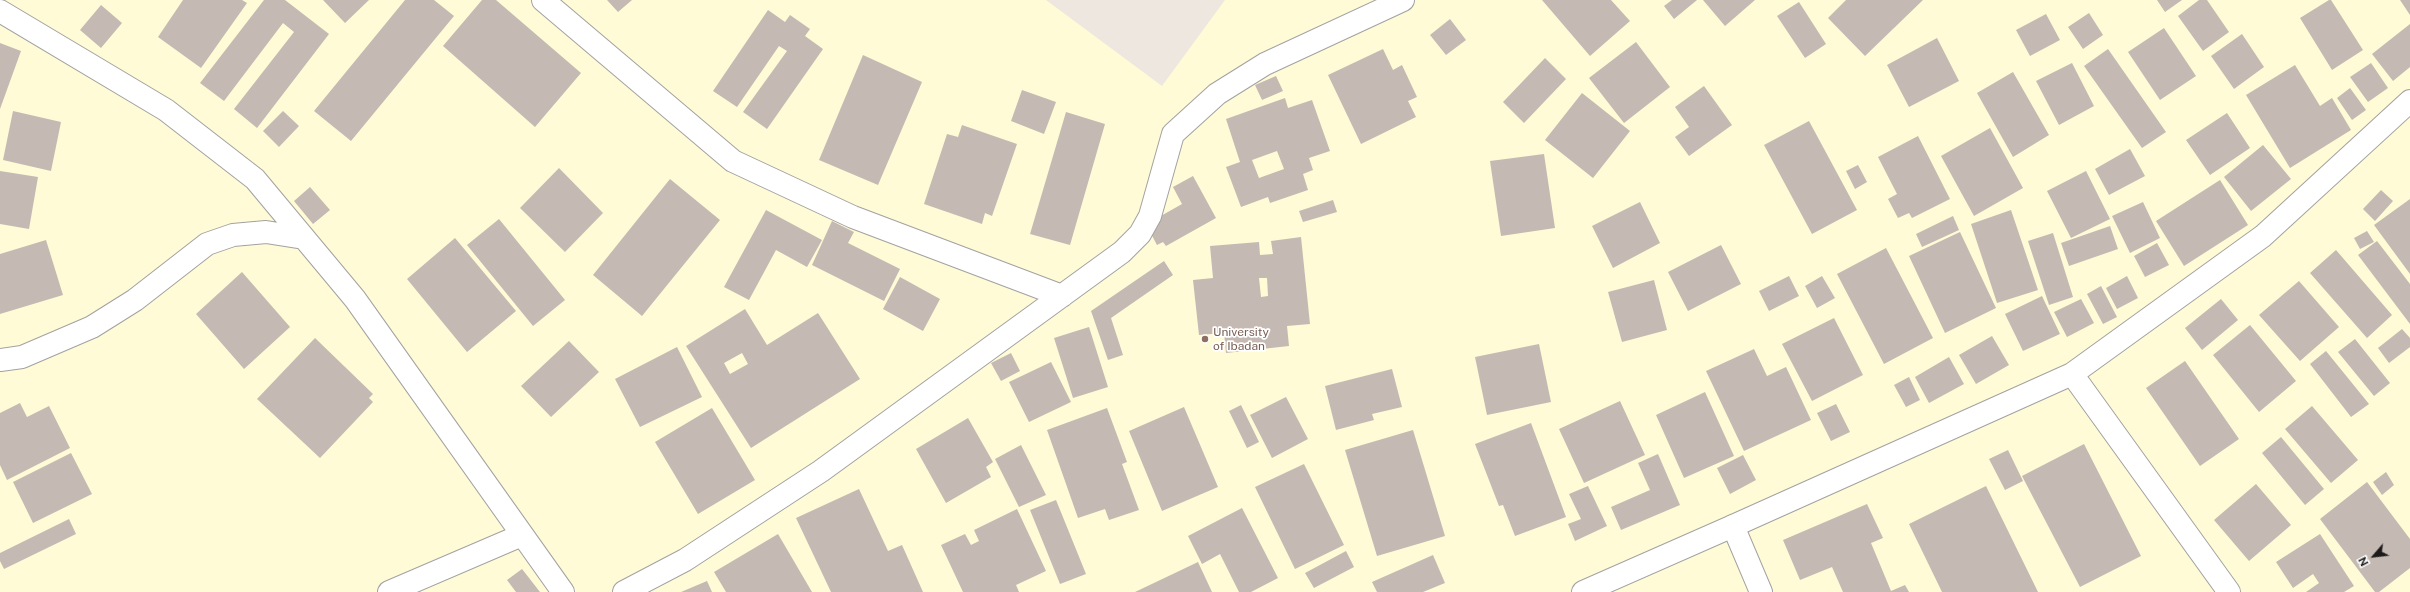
<!DOCTYPE html>
<html>
<head>
<meta charset="utf-8">
<style>
  body { margin:0 }
  #map { position:relative; width:2410px; height:592px; overflow:hidden; background:#ede7df; font-family:"Public Sans",sans-serif }
  canvas { display:block }
  .north { position:absolute; left:2354px; top:536px; width:40px; height:40px; -webkit-text-stroke:3px #fff; paint-order:stroke; rotate:242deg; font-size:11px; font-weight:700; line-height:16px; text-align:center; color:#1b1b1b }
  .north::after { content:''; display:block; margin:auto; width:14px; height:18px; background:#1b1b1b; clip-path:polygon(50% 0,100% 100%,50% 72%,0 100%) }
</style>
</head>
<body>
<div id="map">
<canvas width="2410" height="592"></canvas>
<div class="north">N</div>
</div>
<script>
const ctx = document.querySelector('canvas').getContext('2d');
ctx.lineJoin = 'round';
function paint(path, color) {
  ctx.fillStyle = color;
  ctx.fill(path, 'evenodd');
}
function shape(rows) {
  const path = new Path2D();
  for (const r of rows) {
    path.moveTo(r[0], r[1]);
    for (let i = 2; i < r.length; i += 2) path.lineTo(r[i], r[i + 1]);
  }
  return path;
}
function stroke(path, color, width, dash) {
  ctx.strokeStyle = color;
  ctx.lineWidth = width;
  ctx.lineCap = dash ? 'butt' : 'round';
  ctx.setLineDash(dash || []);
  ctx.stroke(path);
}
function label(font, color, halo, rows, align = 'center') {
  ctx.font = font + ' "Public Sans",sans-serif';
  ctx.lineWidth = 3.5;
  ctx.setLineDash([]);
  ctx.textBaseline = 'middle';
  ctx.strokeStyle = halo;
  ctx.fillStyle = color;
  for (const [text, x, y, turn = 0] of rows) {
    ctx.save();
    ctx.translate(x, y);
    ctx.rotate((+turn || 0) * Math.PI / 180);
    ctx.textAlign = isNaN(turn) ? turn : align;
    if (halo) ctx.strokeText(text, 0, 0);
    ctx.fillText(text, 0, 0);
    ctx.restore();
  }
}
const education = shape([
  [0,0,1046,0,1162,86,1225,0,2410,0,2410,592,0,592]
]);
const building = shape([
  [183,0,242,0,247,3,201,68,158,37],
  [264,0,285,0,329,34,257,128,234,109,294,32,283,23,224,101,200,83],
  [323,0,369,0,345,23],
  [405,0,434,0,454,16,351,141,314,111],
  [482,0,496,0,581,73,535,127,443,46],
  [607,0,632,0,618,12],
  [1542,0,1611,0,1630,21,1590,56],
  [1672,0,1697,0,1674,19,1664,6],
  [1703,0,1755,0,1725,26],
  [1846,0,1923,0,1865,56,1828,18],
  [2157,0,2182,0,2165,12],
  [2199,0,2207,0,2229,32,2203,51,2178,16],
  [2329,0,2331,0,2363,50,2332,70,2300,18],
  [2400,0,2410,0,2410,15],
  [1799,2,1826,44,1805,58,1777,16],
  [101,5,122,23,101,48,80,30],
  [768,10,785,22,790,15,810,29,805,36,823,49,767,129,743,112,787,51,779,46,737,107,713,91],
  [2089,13,2103,35,2083,49,2068,27],
  [2046,14,2060,40,2030,56,2016,30],
  [1450,19,1466,40,1446,55,1430,35],
  [2410,24,2410,67,2393,81,2372,54],
  [2164,28,2196,76,2160,100,2128,52],
  [2242,34,2264,67,2234,89,2211,56],
  [1937,38,1959,81,1909,107,1887,65],
  [1636,42,1670,87,1624,123,1589,78],
  [0,43,21,51,0,109],
  [1383,49,1393,70,1402,65,1417,97,1408,101,1416,117,1361,144,1328,75],
  [2108,49,2166,132,2142,148,2084,66],
  [863,55,922,82,878,185,819,160],
  [1545,58,1566,79,1524,123,1503,102],
  [2072,63,2094,106,2059,125,2036,81],
  [2371,63,2388,88,2368,102,2350,77],
  [2295,65,2320,106,2332,98,2351,130,2290,168,2246,95],
  [2013,72,2049,135,2013,157,1977,93],
  [1276,76,1283,91,1262,100,1255,85],
  [1704,86,1732,125,1689,156,1675,137,1689,127,1675,107],
  [2350,88,2366,110,2352,120,2337,98],
  [1022,90,1056,102,1044,134,1011,121],
  [1582,93,1630,131,1593,178,1545,140],
  [1285,98,1288,108,1312,100,1330,151,1309,158,1313,170,1303,174,1308,190,1270,203,1268,197,1241,207,1226,167,1240,162,1226,119],
  [1277,151,1284,169,1259,178,1252,160],
  [13,111,61,122,51,171,3,160],
  [283,111,299,126,279,147,263,131],
  [1066,112,1105,124,1070,245,1030,234],
  [2227,113,2250,148,2210,175,2186,140],
  [1809,121,1857,210,1812,234,1764,145],
  [962,125,1017,144,992,216,985,213,982,224,924,204,947,134,958,137],
  [1990,128,2023,188,1974,216,1941,156],
  [1918,136,1950,199,1912,218,1909,213,1898,218,1888,199,1897,194,1878,157],
  [2263,145,2291,179,2251,211,2224,177],
  [2130,149,2145,176,2109,195,2095,169],
  [1544,154,1555,228,1501,236,1490,161],
  [1858,165,1867,182,1855,189,1846,171],
  [559,168,603,213,565,252,520,208],
  [0,171,38,177,29,229,0,224],
  [2086,171,2110,219,2071,238,2047,191],
  [1193,176,1216,218,1166,246,1163,242,1157,245,1149,230,1152,221,1182,204,1173,187],
  [670,179,720,220,642,316,593,275],
  [2220,180,2248,225,2184,266,2156,221],
  [310,187,330,210,313,224,294,201],
  [2381,190,2393,201,2375,221,2363,209],
  [2410,199,2410,274,2374,225],
  [1333,200,1337,212,1303,222,1299,211],
  [1640,202,1660,243,1613,268,1592,226],
  [2143,202,2160,238,2130,253,2112,216],
  [766,210,822,240,807,267,776,250,749,300,724,287],
  [2011,210,2038,290,1997,303,1971,224],
  [1953,216,1959,230,1922,247,1916,234],
  [499,219,565,300,533,326,467,245],
  [832,221,854,232,848,243,900,269,884,301,812,265],
  [2110,226,2118,249,2069,266,2061,243],
  [2367,231,2374,242,2360,249,2354,238],
  [1960,232,1996,308,1945,333,1909,256],
  [2053,233,2073,297,2049,305,2028,241],
  [1301,237,1310,324,1287,326,1289,346,1226,353,1224,333,1199,335,1193,280,1213,278,1210,246,1259,242,1260,255,1273,254,1271,241],
  [1259,278,1267,278,1268,296,1261,297],
  [455,238,516,311,467,352,407,279],
  [46,240,63,295,0,314,0,254],
  [2377,241,2410,284,2410,324,2358,255],
  [2157,243,2169,265,2145,277,2134,256],
  [1721,245,1741,284,1688,311,1668,272],
  [1886,248,1933,338,1884,364,1837,274],
  [2336,250,2392,315,2367,338,2310,273],
  [1164,261,1173,275,1111,318,1123,355,1108,360,1091,311],
  [242,272,290,327,244,369,196,314],
  [1789,276,1799,296,1769,311,1759,291],
  [1822,276,1835,298,1817,308,1805,286],
  [2127,276,2138,298,2117,309,2106,288],
  [900,277,940,299,923,331,883,309],
  [1654,280,1667,330,1622,342,1608,292],
  [2299,281,2339,327,2300,361,2259,315],
  [2101,286,2117,317,2103,324,2087,294],
  [2042,296,2060,334,2023,351,2005,314],
  [2081,299,2094,323,2067,337,2054,312],
  [2221,299,2238,320,2202,350,2185,328],
  [745,309,767,345,818,313,860,379,751,448,686,346],
  [742,353,748,364,730,374,724,363],
  [1834,318,1863,375,1812,401,1782,344],
  [2250,325,2296,381,2259,412,2213,355],
  [1089,327,1108,387,1073,398,1054,338],
  [2402,329,2410,338,2410,347,2389,363,2378,348],
  [1992,336,2009,365,1976,384,1959,355],
  [315,338,373,394,369,398,373,402,320,458,257,399],
  [2355,339,2390,383,2374,396,2338,352],
  [569,341,599,372,551,417,521,386],
  [1539,344,1551,402,1487,415,1475,357],
  [677,347,702,397,640,427,615,379],
  [1754,349,1767,376,1786,367,1811,420,1744,451,1706,371],
  [2326,351,2369,404,2351,417,2310,364],
  [1011,353,1020,371,1001,381,991,363],
  [1949,357,1964,384,1929,403,1915,377],
  [2185,361,2239,439,2200,466,2146,388],
  [1051,362,1071,402,1029,422,1009,382],
  [1392,369,1402,407,1372,414,1374,420,1336,430,1325,386],
  [1909,377,1920,400,1906,407,1894,385],
  [1705,392,1734,456,1684,478,1656,415],
  [1286,397,1308,439,1272,458,1250,415],
  [1620,401,1645,455,1584,483,1559,429],
  [20,403,27,417,49,406,70,448,7,480,0,465,0,413],
  [1836,404,1850,432,1831,441,1817,413],
  [1241,405,1259,442,1247,448,1229,411],
  [2312,406,2358,460,2331,483,2285,429],
  [1184,407,1218,487,1162,511,1129,431],
  [712,408,755,480,698,514,655,442],
  [1107,408,1127,462,1122,464,1139,510,1109,520,1105,509,1078,518,1047,430],
  [968,418,993,462,986,467,991,477,946,503,916,449],
  [1531,423,1566,517,1515,536,1503,505,1499,506,1475,444],
  [1413,430,1445,536,1377,556,1345,450],
  [2281,437,2324,489,2305,505,2262,453],
  [2084,444,2141,556,2080,587,2022,476],
  [1021,445,1046,495,1019,507,995,459],
  [2008,450,2023,481,2005,490,1989,459],
  [71,453,92,494,33,523,13,482],
  [1658,454,1680,505,1621,530,1611,507,1650,490,1638,463],
  [1743,455,1756,480,1730,494,1717,468],
  [1304,464,1344,545,1295,569,1255,487],
  [2386,472,2394,485,2382,495,2373,482],
  [2367,482,2410,539,2410,568,2379,592,2375,592,2320,519],
  [2256,484,2291,525,2249,561,2214,520],
  [1588,486,1607,526,1575,541,1568,524,1581,519,1569,494],
  [1986,486,2038,592,1942,592,1909,524],
  [859,489,888,551,902,545,923,592,831,592,796,518],
  [1056,500,1086,574,1060,584,1030,510],
  [1867,504,1883,538,1871,543,1891,591,1905,585,1909,592,1843,592,1832,567,1800,580,1783,540],
  [1242,508,1278,578,1251,592,1239,592,1220,554,1202,564,1188,536],
  [1017,509,1046,571,1016,585,1019,592,963,592,941,545,965,534,971,545,979,541,974,530],
  [69,519,76,534,4,569,0,561,0,553],
  [778,534,812,592,726,592,714,572],
  [2320,534,2354,586,2344,592,2306,592,2319,583,2313,574,2293,588,2276,562],
  [1346,551,1354,567,1314,588,1305,573],
  [1433,555,1445,583,1423,592,1377,592,1372,582],
  [1198,562,1212,592,1135,592],
  [522,569,540,592,516,592,507,580],
  [707,581,712,592,681,592]
]);
const minor = shape([
  [543,0,733,161,853,217,1062,296],
  [0,11,166,110,255,179,355,299,563,592],
  [0,360,22,357,92,327,135,300,207,244,233,235,266,232,304,238],
  [2072,374,2229,592],
  [1733,526,2072,374,2263,236,2410,101],
  [389,592,522,535],
  [624,592,685,560,821,471,1122,252,1140,234,1150,216,1173,134,1217,94,1265,64,1403,0]
]);
const tertiary = shape([
  [1583,592,1733,526,1761,592]
]);
const markers = [
  [1205,339,4,"#8d6e63"]
];
const educationNames = [
  ["University",1213,332],
  ["of Ibadan",1213,346]
];
paint(education, '#fffbd6');
paint(building, '#c5b9b3');
stroke(minor, '#a2a2a2', 24);
stroke(tertiary, '#a2a2a2', 24);
stroke(minor, '#fff', 22);
stroke(tertiary, '#fff', 22);
for (const [x, y, r, color] of markers) {
  const dot = new Path2D();
  dot.arc(x, y, r, 0, 2 * Math.PI);
  ctx.fillStyle = color;
  ctx.fill(dot);
  stroke(dot, '#fff', 1.5);
}
label('12px', '#785e54', '#fff', educationNames, 'left');
</script>
</body>
</html>
